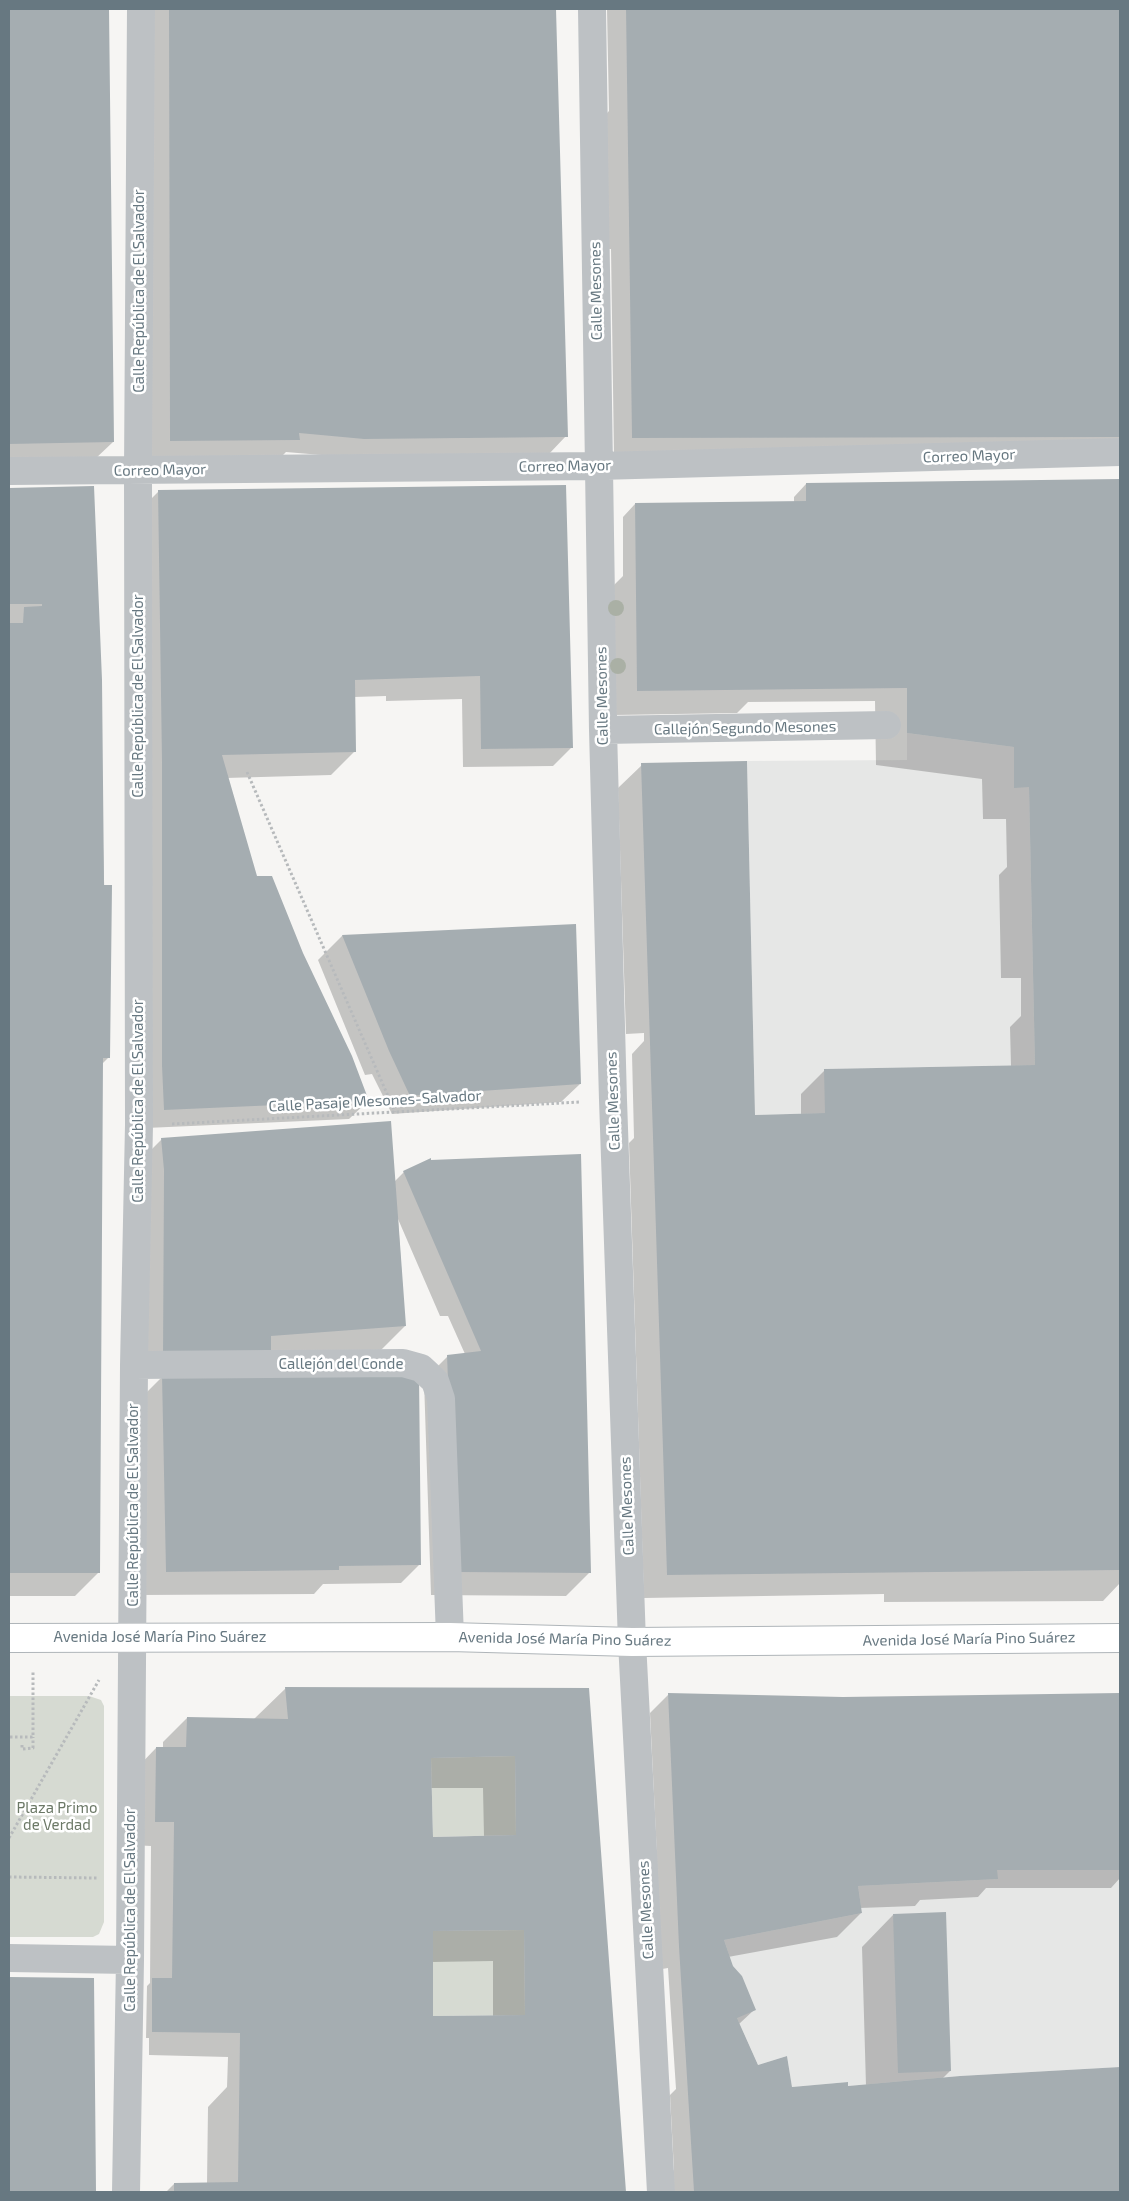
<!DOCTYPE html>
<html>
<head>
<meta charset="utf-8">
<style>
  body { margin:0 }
  #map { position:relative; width:1129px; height:2201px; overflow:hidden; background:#f6f5f3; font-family:"Exo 2",sans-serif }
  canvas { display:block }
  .frame { position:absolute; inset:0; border:10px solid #677881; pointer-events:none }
</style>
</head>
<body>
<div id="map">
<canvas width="1129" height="2201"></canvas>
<div class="frame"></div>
</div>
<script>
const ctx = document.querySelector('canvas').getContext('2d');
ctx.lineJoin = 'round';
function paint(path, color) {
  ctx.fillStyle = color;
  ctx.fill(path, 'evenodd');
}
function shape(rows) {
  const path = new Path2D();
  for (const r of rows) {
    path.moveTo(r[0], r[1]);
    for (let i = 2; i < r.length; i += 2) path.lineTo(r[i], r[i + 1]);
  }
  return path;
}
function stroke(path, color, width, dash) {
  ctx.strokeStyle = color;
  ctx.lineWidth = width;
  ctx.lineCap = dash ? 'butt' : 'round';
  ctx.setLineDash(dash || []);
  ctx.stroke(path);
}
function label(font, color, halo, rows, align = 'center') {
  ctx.font = font + ' "Exo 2",sans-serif';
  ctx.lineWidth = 5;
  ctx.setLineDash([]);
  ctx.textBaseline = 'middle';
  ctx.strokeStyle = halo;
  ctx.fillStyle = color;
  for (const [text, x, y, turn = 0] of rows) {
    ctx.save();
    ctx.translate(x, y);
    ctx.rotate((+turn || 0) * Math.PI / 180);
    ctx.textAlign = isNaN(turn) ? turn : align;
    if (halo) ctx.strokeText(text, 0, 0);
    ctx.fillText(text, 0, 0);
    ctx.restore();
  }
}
const built = shape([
  [907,733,1014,747,1014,787,1029,787,1035,1065,825,1069,825,1113,755,1115,747,761,907,760],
  [997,1870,1120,1870,1120,2067,960,2076,848,2086,848,2082,792,2087,787,2056,758,2065,737,2018,742,1976,733,1966,724,1940,862,1913,858,1886,997,1879]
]);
const green = shape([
  [9,1696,89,1696,101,1700,104,1706,104,1922,99,1934,93,1937,9,1937],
  [515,1756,516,1835,433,1837,431,1758],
  [524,1930,525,2015,433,2016,433,1931]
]);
const shadow = shape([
  [9,9,108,9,113,442,94,460,9,461],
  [151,9,555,9,566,436,548,455,345,457,286,452,280,458,152,459],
  [607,9,1120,9,1120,443,614,456,611,249,606,249,604,116,609,111],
  [1120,480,1120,1583,1103,1601,884,1602,884,1594,644,1598,629,1143,634,1138,632,1054,644,1041,644,1033,626,1034,618,788,642,765,754,1116,801,1115,801,1094,825,1070,1011,1066,1010,1027,1021,1016,1021,978,1001,978,999,875,1007,867,1006,819,983,819,982,779,876,765,875,701,748,702,737,713,614,715,612,587,623,576,623,517,635,504,794,502,794,497,806,484],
  [565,486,572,747,553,766,463,767,462,699,386,701,386,696,354,697,355,751,331,775,226,778,256,878,301,954,368,1101,349,1119,146,1128,140,510,158,492],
  [93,487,109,1057,101,1065,99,1572,75,1596,9,1596,9,489],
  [575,926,580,1084,561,1102,392,1114,372,1074,365,1075,318,960,342,936],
  [162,1139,394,1182,404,1172,590,1572,566,1596,431,1595,424,1380,448,1356,465,1354,448,1316,440,1316,398,1219,405,1326,381,1350,419,1565,401,1583,323,1584,314,1594,142,1595,138,1401,162,1377,140,1377,138,1163],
  [286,1688,588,1690,625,2192,166,2192,174,2184,207,2184,208,2107,227,2087,228,2057,149,2055,149,2038,146,2038,147,1986,150,1983,151,1846,132,1845,133,1772,156,1748,163,1748,163,1742,187,1718,254,1719],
  [431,1788,483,1788,484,1837,432,1838],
  [493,1961,493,2017,432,2017,432,1962],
  [1120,1694,1120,1878,1111,1888,986,1888,978,1897,920,1900,915,1906,860,1908,861,1913,837,1937,728,1957,754,2010,739,2024,758,2066,791,2089,866,2086,862,1947,893,1915,950,2071,942,2079,1120,2068,1120,2192,670,2192,669,2175,674,2170,670,2095,676,2089,668,1968,656,1970,652,1862,657,1856,650,1713,668,1695,899,1698],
  [9,1979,93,1980,94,2192,9,2192]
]);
const building = shape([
  [9,9,109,9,114,442,9,444],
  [169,9,556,9,568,437,364,439,299,433,300,440,170,441],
  [626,9,1120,9,1120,437,632,438],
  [1120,479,1120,1570,667,1575,641,763,747,761,755,1115,825,1113,824,1069,1035,1065,1029,787,1014,788,1014,747,907,733,907,688,637,691,635,503,806,501,806,483],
  [566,485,573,748,481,749,480,676,355,680,356,752,222,755,257,876,272,876,303,953,352,1056,369,1101,164,1110,162,1066,162,763,158,490],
  [94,486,102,680,104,885,112,885,110,1058,103,1058,100,1573,9,1573,9,623,23,623,24,607,42,606,42,604,9,604,9,488],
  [576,924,581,1084,410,1096,389,1051,342,935],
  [391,1121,406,1326,271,1336,271,1354,163,1354,164,1170,161,1138],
  [581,1154,591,1573,455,1572,447,1355,481,1351,403,1171,431,1158,431,1160],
  [419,1374,421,1565,339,1566,339,1570,166,1572,162,1376],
  [285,1687,589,1688,626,2192,174,2192,174,2183,238,2182,240,2033,152,2032,152,1978,172,1978,174,1822,155,1822,156,1747,186,1747,187,1717,288,1719],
  [515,1756,516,1835,433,1837,431,1758],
  [524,1930,525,2015,433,2016,433,1931],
  [668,1693,843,1697,1120,1693,1120,1870,997,1870,998,1879,858,1886,862,1913,724,1940,733,1966,742,1976,756,2010,737,2018,758,2065,787,2056,792,2087,848,2082,848,2086,960,2076,1120,2067,1120,2192,694,2192,679,1947],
  [946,1912,951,2071,898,2073,893,1914],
  [9,1977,94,1978,96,2192,9,2192]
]);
const path = shape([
  [247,772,395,1112],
  [172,1124,580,1102],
  [10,1737,33,1737,33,1671],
  [22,1745,22,1749,33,1748,33,1737],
  [9,1838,99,1680],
  [9,1877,97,1878]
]);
const street = shape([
  [592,9,603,730,613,1100,632,1642,661,2192],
  [9,471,598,466,1120,452],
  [603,730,887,725],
  [134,1365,403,1363,421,1368,435,1381,441,1399,450,1637],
  [9,1958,130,1960],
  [126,2192,130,1960,134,1365,139,1125,138,471,141,9]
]);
const secondary = shape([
  [9,1638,450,1637,632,1642,1120,1638]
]);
const trees = [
  [616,608],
  [618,666]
];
const streetNames = [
  ["Calle República de El Salvador",139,291,-90],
  ["Calle Mesones",596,291,-91],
  ["Correo Mayor",969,456,-2],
  ["Correo Mayor",565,466,-1],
  ["Correo Mayor",160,470,-1],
  ["Calle República de El Salvador",138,696,-90],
  ["Calle Mesones",602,696,-91],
  ["Callejón Segundo Mesones",745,728,-1],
  ["Calle República de El Salvador",138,1101,-90],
  ["Calle Pasaje Mesones-Salvador",375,1101,-3],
  ["Calle Mesones",613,1101,-92],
  ["Callejón del Conde",341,1364],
  ["Calle República de El Salvador",133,1505,-90],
  ["Calle Mesones",627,1506,-92],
  ["Avenida José María Pino Suárez",160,1637],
  ["Avenida José María Pino Suárez",565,1639,1],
  ["Avenida José María Pino Suárez",969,1639,-1],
  ["Calle República de El Salvador",130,1910,-90],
  ["Calle Mesones",646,1910,-93]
];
const parkNames = [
  ["Plaza Primo",57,1808],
  ["de Verdad",57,1825]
];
paint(built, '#e6e7e6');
paint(green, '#d6dad2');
paint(shadow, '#0003');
paint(building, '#a5adb1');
stroke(secondary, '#afb5b9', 30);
stroke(path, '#b7babc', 3, [2.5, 2.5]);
stroke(street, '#bdc1c4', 28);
stroke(secondary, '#fff', 28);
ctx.fillStyle = '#aab0a5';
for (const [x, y] of trees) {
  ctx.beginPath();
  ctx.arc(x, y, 8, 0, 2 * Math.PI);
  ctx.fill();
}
label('15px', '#677881', '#fff', streetNames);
label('15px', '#6b7866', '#fff', parkNames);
</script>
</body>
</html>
